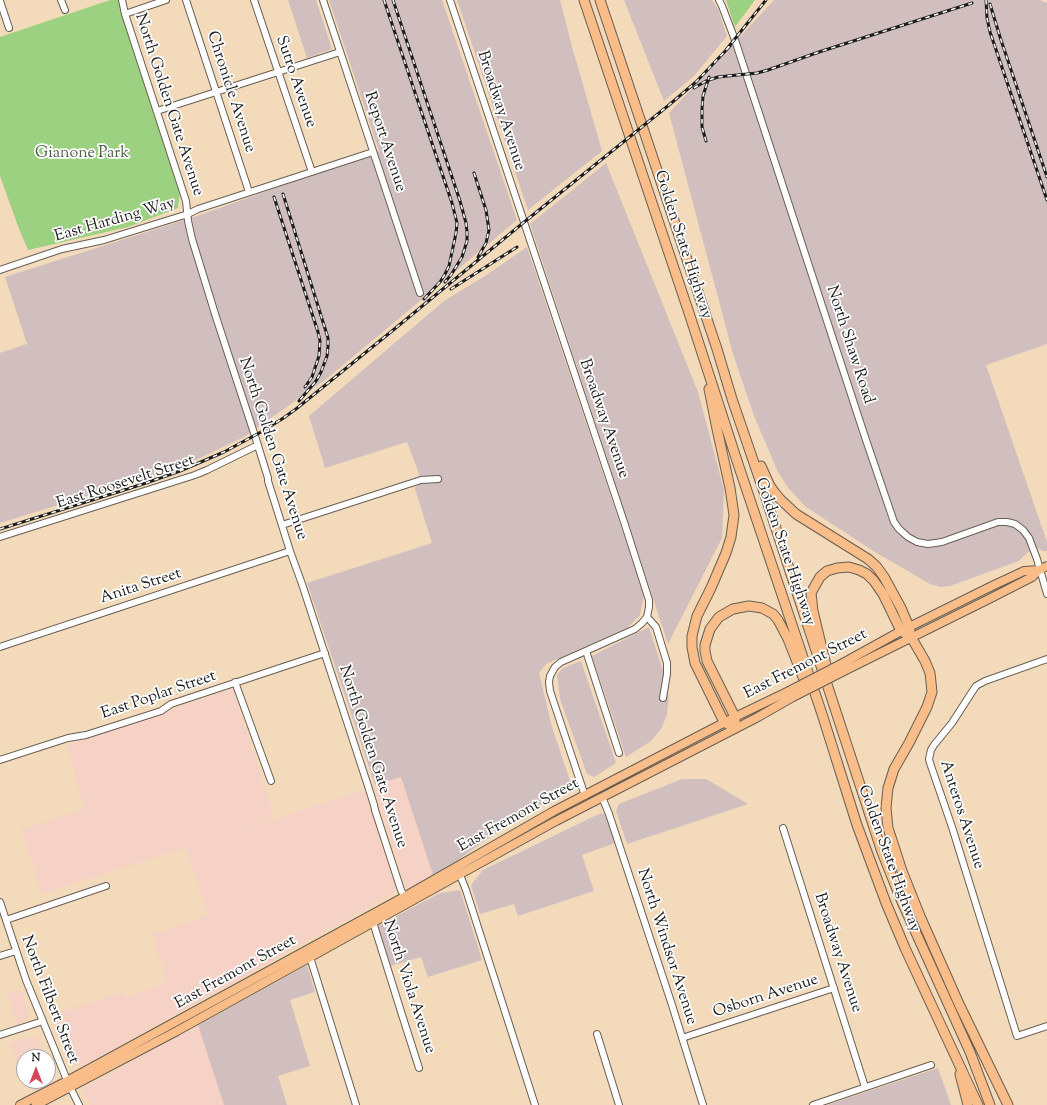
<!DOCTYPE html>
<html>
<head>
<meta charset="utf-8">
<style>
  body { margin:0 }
  #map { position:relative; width:1047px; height:1105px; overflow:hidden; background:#f3daba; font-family:"Sorts Mill Goudy",serif }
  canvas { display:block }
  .north { position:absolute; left:16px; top:1049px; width:40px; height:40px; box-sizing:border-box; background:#fff; border:1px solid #a4a4a4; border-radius:50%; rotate:0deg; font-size:11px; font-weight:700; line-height:16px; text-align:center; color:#1c1c1c }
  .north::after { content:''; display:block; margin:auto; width:14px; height:18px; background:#d1495b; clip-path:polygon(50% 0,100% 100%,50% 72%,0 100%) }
</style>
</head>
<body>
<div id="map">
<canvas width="1047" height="1105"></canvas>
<div class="north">N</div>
</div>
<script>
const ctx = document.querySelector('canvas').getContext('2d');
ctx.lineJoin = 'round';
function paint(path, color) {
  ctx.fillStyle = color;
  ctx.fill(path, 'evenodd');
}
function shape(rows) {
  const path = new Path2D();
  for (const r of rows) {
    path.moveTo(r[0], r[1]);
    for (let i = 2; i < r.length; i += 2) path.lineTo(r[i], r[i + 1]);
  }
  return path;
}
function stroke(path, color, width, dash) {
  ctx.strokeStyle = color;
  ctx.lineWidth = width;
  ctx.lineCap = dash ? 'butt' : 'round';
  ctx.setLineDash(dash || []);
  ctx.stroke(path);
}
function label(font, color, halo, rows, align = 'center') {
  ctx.font = font + ' "Sorts Mill Goudy",serif';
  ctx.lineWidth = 3.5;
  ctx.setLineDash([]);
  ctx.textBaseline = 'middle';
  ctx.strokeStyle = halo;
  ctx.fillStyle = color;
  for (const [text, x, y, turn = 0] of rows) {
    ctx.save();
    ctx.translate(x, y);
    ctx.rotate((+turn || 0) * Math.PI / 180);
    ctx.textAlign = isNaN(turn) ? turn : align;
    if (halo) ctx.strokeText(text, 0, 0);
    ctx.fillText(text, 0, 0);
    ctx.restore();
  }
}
const built = shape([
  [233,688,274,817,230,833,364,790,396,886,394,893,85,1065,77,1066,68,1060,50,1015,123,992,125,997,167,982,152,934,208,915,185,848,42,894,21,830,85,809,66,745],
  [401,777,434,878,416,888,406,889,373,786],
  [21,990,29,1017,17,1025,7,995],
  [198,1025,224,1105,90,1105,84,1092,85,1087],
  [36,1037,44,1057,24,1057,24,1065,22,1060,17,1062,10,1043],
  [48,1065,55,1082,34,1093,30,1081,48,1081]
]);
const industrial = shape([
  [288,0,316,0,332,49,307,58],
  [329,0,442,0,517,220,325,380,244,437,181,467,0,523,0,353,27,344,5,277,197,216,379,151],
  [457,0,560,0,573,50,602,151,528,210],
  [624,0,712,0,718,9,727,36,694,76,664,101],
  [774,0,1040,0,1047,3,1047,344,986,365,1047,542,1047,551,1043,551,1037,548,1027,553,1019,561,950,586,940,587,930,584,875,552,806,507,789,489,778,472,754,416,733,354,669,113],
  [606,163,698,392,724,490,722,538,668,644,530,224],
  [527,247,644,595,640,615,627,628,546,664,539,673,552,727,570,781,562,793,481,843,434,878,401,777,375,785,307,583,432,543,415,489,419,474,407,442,325,468,309,416,444,301,485,276],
  [649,627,664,674,661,694,669,695,667,715,661,729,651,741,626,757,592,656],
  [581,661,616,763,594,777,587,774,560,699,557,675,563,668],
  [682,779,706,779,748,804,627,844,616,811,619,804],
  [601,813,606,815,615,843,582,855,594,891,518,916,514,904,480,914,471,885,483,870],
  [460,890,482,960,428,977,421,957,391,966,378,926,440,893],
  [307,965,315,992,290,1000,310,1066,278,1076,287,1105,224,1105,198,1025],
  [938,1068,951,1105,827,1105]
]);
const green = shape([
  [110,0,118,0,180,193,178,208,128,227,28,250,19,229,0,176,0,37],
  [726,0,755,0,735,27]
]);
const minor = shape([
  [61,0,65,10],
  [122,0,125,14,186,201,188,221,192,239,216,317,255,436,268,478,268,481,290,551,302,584,368,786,374,805,375,810,401,890,406,900],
  [186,0,249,192],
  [254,0,312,172],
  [323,0,420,293],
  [450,0,625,525,649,600,649,607,647,617,642,623,635,629,561,662,555,667,550,676,549,682,550,691,585,796],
  [719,0,722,6,735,40,865,437,894,522,899,529,908,537,917,542,928,544,942,542,998,522,1007,522,1015,524,1023,530,1029,538,1037,559,1047,594],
  [0,1,9,28],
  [125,14,166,0],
  [157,111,340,52],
  [0,270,62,249,104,240,188,214,198,209,373,152],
  [282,525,421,480,438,479],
  [0,537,195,475,207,470,258,445],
  [647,617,656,627,667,663,667,674,663,698],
  [0,647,290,551],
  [586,651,619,753],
  [1047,659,985,681,976,686,972,692,952,723,934,745,931,750,929,759,930,763,952,827,1017,1036,1047,1026],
  [235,682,271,781],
  [0,760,68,738,86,735,161,711,171,704,325,653],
  [602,797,609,814,672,1005,703,1105],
  [783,828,865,1087],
  [460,875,466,890,535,1105],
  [0,902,26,980,69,1085,79,1105],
  [372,919,403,1018,419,1068],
  [6,920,106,886],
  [309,954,356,1105],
  [0,956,16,951],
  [597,1034,619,1105],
  [0,1035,43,1021],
  [682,1038,834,988],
  [813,1105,931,1065]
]);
const major = shape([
  [843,663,901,631,994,585,1024,571,1039,570],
  [846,670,991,598,1032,577,1039,570,1047,566],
  [20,1105,67,1081,404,897,554,811,735,717,789,691],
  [36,1105,177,1031,556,821,758,717,793,697]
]);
const highway = shape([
  [584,0,689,313,739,467,822,714,857,825,886,903,905,948,978,1105],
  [600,0,717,349,732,399,765,495,882,852,902,902,970,1052,990,1105],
  [709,389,717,429,730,488,734,515,731,537,726,553,711,588,697,616,692,636,692,647,695,663,724,722,735,728],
  [761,466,770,486,775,493,780,499,796,514,868,559,876,566,884,577,901,608,909,627,911,637,925,661,930,673,932,692,927,707,909,743,894,769,888,788,886,808,888,828,902,871,920,916,959,1004,1008,1105],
  [826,665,813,611,811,593,816,584,820,577,827,571,837,568,849,567,859,570,867,574,874,581,883,594,901,631,911,637],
  [735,728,735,717,707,661,705,651,705,645,710,629,719,617,733,609,749,606,762,608,773,614,778,620,788,639,807,687],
  [960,1074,968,1105]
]);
const rail = shape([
  [384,0,452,203,457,223,456,233,449,266,445,274,440,282,424,299],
  [393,0,460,201,466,223,467,232,467,241,462,257,451,275,445,282],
  [986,0,987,18,990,32,1047,200],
  [990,4,1000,37,1047,177],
  [726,50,766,0],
  [694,88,706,81,718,77,757,73,768,70,819,52,972,3],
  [706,141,702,127,702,109,703,96,709,77],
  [474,173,486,210,489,230,486,243,478,257],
  [283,194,328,338,328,347,327,356,321,372,316,381,299,401],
  [274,197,318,332,320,341,319,356,312,377,305,387],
  [451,289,517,247],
  [0,529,143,484,180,471,224,452,261,432,282,419,296,409,392,331,523,223,669,105,696,82,730,46]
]);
const majorBridge = shape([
  [789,691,843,663],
  [793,697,846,670]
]);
const streetNames = [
  ["Sutro Avenue",295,82,71],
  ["Chronicle Avenue",230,92,72],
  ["North Golden Gate Avenue",168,105,72],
  ["Broadway Avenue",500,111,72],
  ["Report Avenue",384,142,72],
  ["East Harding Way",115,221,-16],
  ["Golden State Highway",682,245,72],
  ["North Shaw Road",849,345,72],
  ["Broadway Avenue",603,419,71],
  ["North Golden Gate Avenue",272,449,72],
  ["East Roosevelt Street",126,483,-18],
  ["Golden State Highway",784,552,71],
  ["Anita Street",141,587,-18],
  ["East Fremont Street",806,665,-27],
  ["East Poplar Street",159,696,-19],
  ["North Golden Gate Avenue",372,757,72],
  ["Anteros Avenue",961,815,72],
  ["East Fremont Street",519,816,-29],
  ["Golden State Highway",888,859,70],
  ["North Windsor Avenue",666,947,72],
  ["Broadway Avenue",837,953,72],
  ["East Fremont Street",236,973,-29],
  ["North Viola Avenue",408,987,72],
  ["Osborn Avenue",766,997,-18],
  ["North Filbert Street",49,1000,69]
];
const parkNames = [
  ["Gianone Park",82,154]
];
paint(built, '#f6d1c5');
paint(industrial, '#d1bfbf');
paint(green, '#9dd182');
stroke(minor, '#675e53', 8);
stroke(major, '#675e53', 10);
stroke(highway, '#675e53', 11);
stroke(minor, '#fff', 6);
stroke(major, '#f9bd89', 8);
stroke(highway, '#f9bd89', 9);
stroke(rail, '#1c1c1c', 3);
stroke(rail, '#fff', 1.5, [4.5]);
stroke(majorBridge, '#675e53', 10, []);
stroke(majorBridge, '#f9bd89', 8);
label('16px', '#1c1c1c', '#fff', streetNames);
label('16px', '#495b40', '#fff', parkNames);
</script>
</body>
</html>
